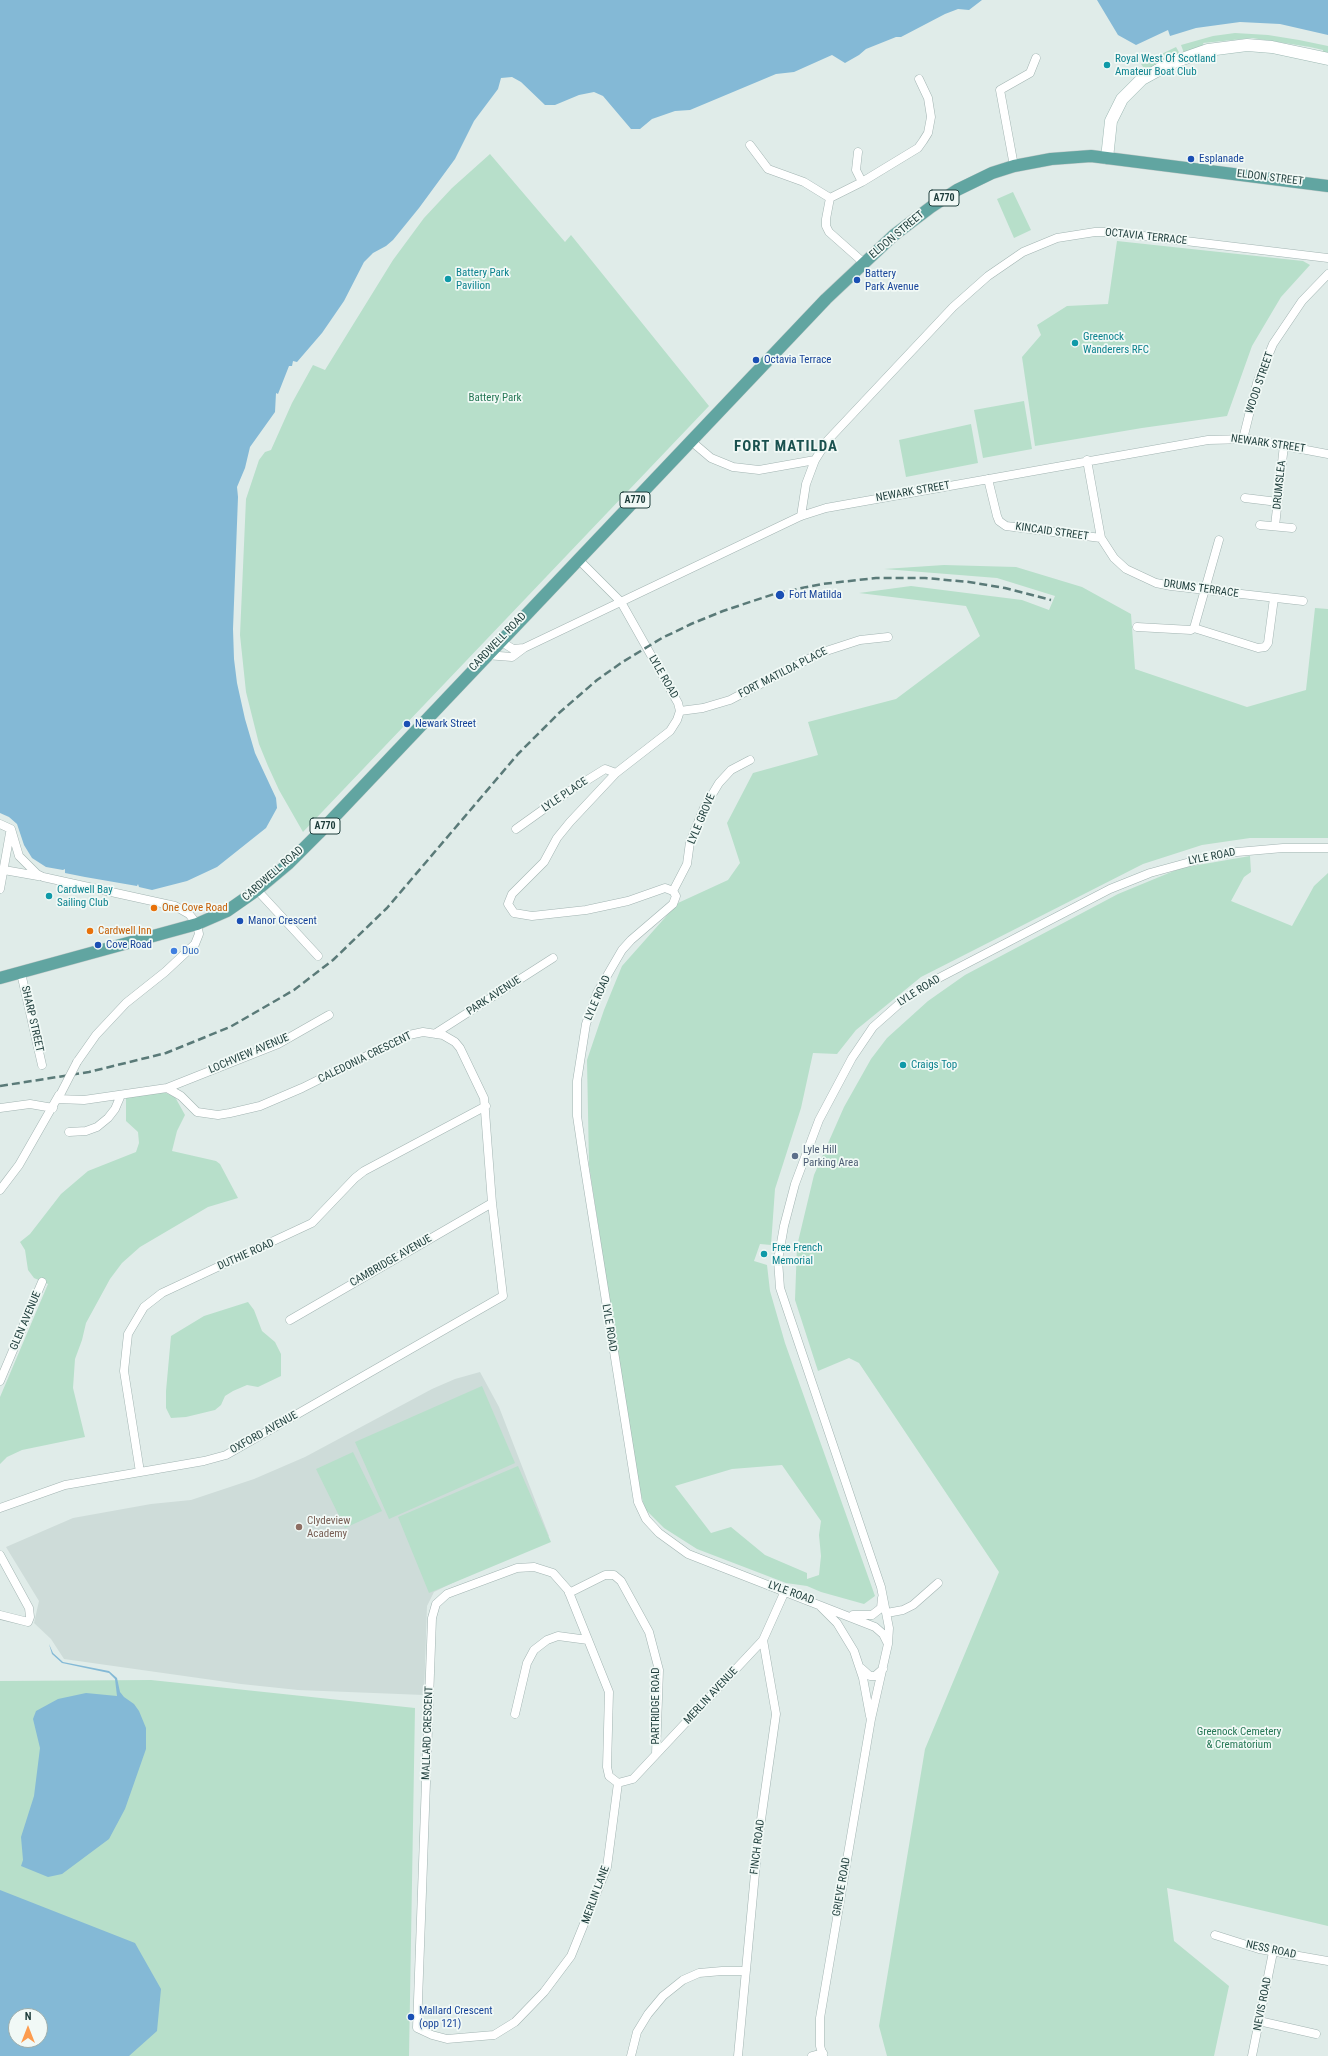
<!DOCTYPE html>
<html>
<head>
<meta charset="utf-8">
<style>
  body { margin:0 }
  #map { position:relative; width:1328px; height:2056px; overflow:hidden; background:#e0ece9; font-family:"Roboto Condensed",sans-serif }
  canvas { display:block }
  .north { position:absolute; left:8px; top:2008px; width:40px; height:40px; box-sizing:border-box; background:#f1f9f6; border:1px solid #9daeac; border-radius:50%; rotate:0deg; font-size:11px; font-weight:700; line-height:16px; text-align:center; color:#1f3e3c }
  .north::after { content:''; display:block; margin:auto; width:14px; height:18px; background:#fc9c4f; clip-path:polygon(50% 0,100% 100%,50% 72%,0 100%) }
</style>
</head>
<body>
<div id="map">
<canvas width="1328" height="2056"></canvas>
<div class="north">N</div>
</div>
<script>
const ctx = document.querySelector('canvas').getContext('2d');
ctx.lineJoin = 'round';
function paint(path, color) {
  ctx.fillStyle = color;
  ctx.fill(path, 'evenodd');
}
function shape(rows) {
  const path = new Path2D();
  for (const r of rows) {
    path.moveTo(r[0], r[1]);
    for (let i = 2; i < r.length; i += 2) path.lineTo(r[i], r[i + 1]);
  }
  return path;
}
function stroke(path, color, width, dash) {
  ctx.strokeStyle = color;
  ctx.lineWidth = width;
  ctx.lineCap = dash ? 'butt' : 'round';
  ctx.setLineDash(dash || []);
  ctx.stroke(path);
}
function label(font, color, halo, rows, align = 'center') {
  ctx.font = font + ' "Roboto Condensed",sans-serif';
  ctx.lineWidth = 3.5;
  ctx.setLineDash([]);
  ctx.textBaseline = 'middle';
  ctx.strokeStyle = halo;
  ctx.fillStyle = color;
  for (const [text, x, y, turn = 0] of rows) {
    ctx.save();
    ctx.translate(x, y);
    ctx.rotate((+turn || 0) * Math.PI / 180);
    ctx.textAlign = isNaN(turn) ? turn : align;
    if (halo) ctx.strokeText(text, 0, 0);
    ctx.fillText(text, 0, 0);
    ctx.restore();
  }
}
const built = shape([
  [480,1372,499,1407,549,1536,434,1592,427,1606,424,1695,298,1690,241,1684,64,1659,51,1639,34,1623,39,1601,6,1547,73,1518,151,1504,191,1500,254,1479,305,1457,432,1389,455,1379]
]);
const green = shape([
  [1235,33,1268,35,1299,40,1328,46,1328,54,1323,53,1323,50,1310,47,1252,38,1203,43,1204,46,1184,53,1181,45,1213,36],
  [1176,47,1180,54,1146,71,1141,64],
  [490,154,565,242,571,235,709,406,303,832,279,790,268,766,259,744,246,692,240,635,246,499,259,460,265,452,271,450,292,403,313,365,325,370,393,260,424,218,452,188],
  [1013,192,1031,230,1014,238,997,199],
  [1117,241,1303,261,1310,265,1281,297,1252,346,1227,416,1142,428,1035,446,1022,357,1041,335,1037,325,1067,306,1108,304],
  [1024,401,1032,449,983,458,974,410],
  [971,424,978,463,906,477,899,440],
  [944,565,1016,567,1082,587,1131,614,1135,669,1247,707,1306,690,1315,608,1328,609,1328,838,1250,838,1202,845,1143,864,921,977,856,1030,837,1054,813,1053,801,1108,775,1189,771,1245,760,1244,754,1261,767,1265,770,1291,785,1343,875,1596,864,1604,821,1592,807,1586,786,1583,697,1549,664,1528,645,1509,637,1480,589,1165,587,1060,604,1010,622,966,678,903,728,880,740,863,727,823,753,773,818,755,808,722,896,699,980,636,966,606,859,593,911,586,1022,600,1049,610,1055,596,997,578,884,569],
  [782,1465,821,1521,819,1535,821,1556,819,1575,807,1579,807,1573,765,1555,731,1527,711,1533,675,1486,732,1469],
  [1250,856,1251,872,1244,877,1231,901,1292,926,1314,886,1328,873,1328,1926,1167,1888,1174,1941,1229,1986,1214,2056,887,2056,879,2026,925,1749,999,1572,859,1363,849,1358,818,1371,795,1300,797,1246,814,1175,844,1107,871,1059,887,1038,928,1001,965,975,1118,894,1181,868],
  [157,1093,166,1093,175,1097,185,1115,177,1131,172,1151,216,1161,220,1164,238,1198,208,1207,140,1247,122,1263,110,1279,86,1323,82,1340,75,1359,73,1388,85,1437,22,1450,7,1457,0,1464,0,1397,48,1284,34,1278,28,1270,25,1250,20,1242,30,1234,61,1194,88,1171,136,1152,139,1143,138,1132,126,1121,126,1098],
  [248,1302,254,1310,262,1331,275,1342,281,1354,281,1376,258,1387,247,1385,233,1391,225,1396,221,1405,215,1410,186,1417,171,1418,166,1408,166,1391,171,1336,204,1316],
  [482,1386,515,1463,389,1519,355,1442],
  [353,1452,382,1511,345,1528,316,1469],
  [518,1466,551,1542,429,1593,398,1517],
  [151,1680,415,1708,409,2056,0,2056,0,1681],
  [16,2016,40,2016,40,2040,16,2040]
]);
const water = shape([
  [0,0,982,0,969,10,958,9,945,14,901,37,896,37,866,49,859,55,845,63,832,55,794,72,776,74,690,110,675,111,652,119,640,129,631,129,603,96,594,92,579,95,555,105,545,105,521,82,512,77,501,78,498,89,474,121,455,159,419,208,393,240,386,246,373,253,364,262,344,301,322,333,297,362,293,361,292,366,289,366,278,394,276,393,275,412,250,447,245,468,237,487,238,497,233,629,234,659,237,683,245,719,255,753,276,798,277,808,266,828,217,867,187,881,152,890,139,887,138,884,137,886,85,877,65,873,65,869,63,870,46,867,32,858,24,845,17,824,9,817,0,813],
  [1097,0,1328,0,1328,35,1280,24,1240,22,1196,28,1170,36,1168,30,1136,45,1118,35],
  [49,1644,53,1653,63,1662,109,1671,117,1678,120,1692,124,1697,134,1704,139,1711,146,1728,146,1749,125,1809,109,1839,62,1874,48,1877,21,1866,23,1860,21,1837,34,1796,40,1748,33,1719,36,1711,58,1699,86,1693,117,1696,115,1679,109,1673,62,1663,52,1654],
  [0,1890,135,1943,161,1989,157,2031,129,2056,0,2056],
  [16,2016,40,2016,40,2040,16,2040]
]);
const street = shape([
  [750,145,768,169,804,182,830,198],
  [858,152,856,170,862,182],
  [1014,166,1000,90,1030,73,1036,58],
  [864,263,829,232,826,226,826,219,830,198,862,182,918,148,923,141,928,133,931,117,928,98,919,79],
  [1243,439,1257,383,1273,344,1302,301,1328,274],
  [691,441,711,458,733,467,759,470,815,460],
  [1087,460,1101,538,1114,558,1126,569,1156,583,1171,586,1303,601],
  [988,479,997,516,999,521,1006,526,1101,538],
  [1245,498,1278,502],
  [801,516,806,484,815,460,827,441,953,307,988,276,1023,252,1057,238,1095,232,1110,232,1328,258],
  [1260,525,1292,528],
  [1275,526,1284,445],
  [1219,540,1194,628,1258,648,1265,647,1268,643,1274,598],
  [578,559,621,602,678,703,680,711,677,720,670,731,616,773,570,822,557,838,544,862,512,894,508,904,514,913,532,916,586,910,628,901,665,888,673,891,676,896,673,904,631,940,622,950,597,993,586,1024,577,1081,577,1116,584,1163,638,1502,646,1519,659,1533,688,1554,875,1627,883,1634,887,1642],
  [1137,627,1191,630,1194,628],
  [500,641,513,649,524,648],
  [486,655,512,657,524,648,801,516,826,508,1208,440,1248,439,1328,454],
  [680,711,703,708,730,700,820,653,860,640,888,637],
  [0,824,11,829,19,856,37,874,43,877,175,906,189,914,197,924,199,934,195,944,165,972,126,1003,96,1035,77,1062],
  [516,829,565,794,605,769,616,773],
  [4,870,38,876],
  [0,889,10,833],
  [257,890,318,956],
  [673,891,687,864,690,842,704,808,719,783,731,770,750,760],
  [21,973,42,1065],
  [436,1033,553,958],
  [167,1088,278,1044,329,1015],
  [0,1108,30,1104,53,1108],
  [69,1132,86,1131,97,1127,108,1118,115,1109,121,1095],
  [0,1190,19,1165,59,1095],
  [290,1320,492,1203],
  [0,1381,42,1282],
  [140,1472,124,1371,128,1334,144,1307,162,1293,312,1223,355,1178,364,1171,486,1106],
  [0,1508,65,1485,204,1461,226,1455,503,1296,492,1203,484,1098,460,1048,455,1042,443,1035,423,1032,409,1035,302,1088,260,1106,230,1113,218,1115,197,1112,181,1096,167,1088,84,1100,57,1099],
  [0,1555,29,1608,30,1617,28,1622,0,1615],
  [534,1567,553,1573,568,1590,609,1692,607,1767,609,1776,618,1783,607,1867,571,1956,544,1992,515,2022,494,2035,447,2039,432,2035,417,2028,432,1618,436,1604,447,1594,517,1568,534,1567],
  [569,1593,605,1575,614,1575,621,1581,649,1632,659,1670,656,1754],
  [821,1607,837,1623,854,1651,863,1678,870,1716],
  [887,1613,903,1610,913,1605,938,1583],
  [853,1615,872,1615,881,1608,882,1598],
  [861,1668,870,1676,875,1676,883,1669],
  [515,1714,527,1663,534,1650,547,1640,558,1636,588,1640],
  [618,1783,633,1779,763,1640,785,1591],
  [1215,1935,1259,1949,1328,1961],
  [1259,2021,1316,2034],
  [631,2056,637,2032,648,2014,663,1996,683,1980,699,1973,722,1971,744,1971],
  [738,2056,758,1841,776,1714,763,1640],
  [812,2056,823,2053],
  [823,2056,820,2046,820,2018,871,1719,888,1644,889,1628,881,1587,780,1288,778,1260,784,1226,795,1184,819,1120,852,1058,873,1027,908,996,933,981,1110,889,1150,873,1212,856,1237,852,1283,848,1328,848],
  [1252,2056,1273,1952]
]);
const secondary = shape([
  [1107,158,1111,121,1122,99,1142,79,1171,63,1208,50,1247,45,1272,47,1328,59]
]);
const primary = shape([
  [0,978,197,924,227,911,257,890,288,864,319,833,826,299,894,235,931,207,957,190,992,173,1014,166,1051,159,1091,156,1328,186]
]);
const rail = shape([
  [0,1086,89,1072,166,1053,230,1027,294,990,333,960,387,908,518,754,559,713,597,680,621,663,662,638,691,624,723,611,777,593,822,584,876,578,925,578,969,582,1005,588,1051,600]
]);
const streetBridge = shape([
  [61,1093,77,1062]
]);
const markers = [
  [1107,65,4,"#0f9aa8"],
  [1191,159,4,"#1a4fb4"],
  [448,279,4,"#0f9aa8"],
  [857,280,4,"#1a4fb4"],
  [1075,343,4,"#0f9aa8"],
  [756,360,4,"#1a4fb4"],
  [780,595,5,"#1a4fb4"],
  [407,724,4,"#1a4fb4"],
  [49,896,4,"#0f9aa8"],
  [154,908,4,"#e8710a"],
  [240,921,4,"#1a4fb4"],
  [90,931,4,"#e8710a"],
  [98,945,4,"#1a4fb4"],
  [174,951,4,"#3f7fe0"],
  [903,1065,4,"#0f9aa8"],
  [795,1156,4,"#5c6f8a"],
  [764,1254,4,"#0f9aa8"],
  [299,1527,4,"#8d6e63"],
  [411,2017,4,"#1a4fb4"]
];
const shields = [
  [944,198,30],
  [635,500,30],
  [325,826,30]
];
const shieldNames = [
  ["A770",944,198],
  ["A770",635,500],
  ["A770",325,826]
];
const cultureNames = [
  ["Royal West Of Scotland",1115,59],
  ["Amateur Boat Club",1115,72],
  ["Battery Park",456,273],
  ["Pavilion",456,286],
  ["Greenock",1083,337],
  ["Wanderers RFC",1083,350],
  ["Cardwell Bay",57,890],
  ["Sailing Club",57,903],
  ["Craigs Top",911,1065],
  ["Free French",772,1248],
  ["Memorial",772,1261]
];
const transitNames = [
  ["Esplanade",1199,159],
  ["Battery",865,274],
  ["Park Avenue",865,287],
  ["Octavia Terrace",764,360],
  ["Fort Matilda",789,595],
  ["Newark Street",415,724],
  ["Manor Crescent",248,921],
  ["Cove Road",106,945],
  ["Mallard Crescent",419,2011],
  ["(opp 121)",419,2024]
];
const streetNames = [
  ["ELDON STREET",1270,178,7],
  ["ELDON STREET",897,235,-40],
  ["OCTAVIA TERRACE",1146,237,6],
  ["WOOD STREET",1260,383,-71],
  ["NEWARK STREET",1268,444,8],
  ["DRUMSLEA",1280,485,-84],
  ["NEWARK STREET",913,492,-10],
  ["KINCAID STREET",1052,532,8],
  ["DRUMS TERRACE",1201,589,8],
  ["CARDWELL ROAD",498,642,-46],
  ["FORT MATILDA PLACE",783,673,-27],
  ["LYLE ROAD",663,677,60],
  ["LYLE PLACE",565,795,-34],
  ["LYLE GROVE",702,819,-67],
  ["LYLE ROAD",1212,857,-11],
  ["CARDWELL ROAD",273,874,-41],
  ["LYLE ROAD",919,991,-32],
  ["PARK AVENUE",494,996,-33],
  ["LYLE ROAD",598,998,-66],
  ["SHARP STREET",32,1019,77],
  ["LOCHVIEW AVENUE",249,1054,-23],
  ["CALEDONIA CRESCENT",365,1058,-26],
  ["DUTHIE ROAD",246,1255,-24],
  ["CAMBRIDGE AVENUE",391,1261,-30],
  ["GLEN AVENUE",26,1321,-67],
  ["LYLE ROAD",609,1328,81],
  ["OXFORD AVENUE",264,1433,-29],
  ["LYLE ROAD",791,1593,20],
  ["MERLIN AVENUE",711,1696,-47],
  ["PARTRIDGE ROAD",656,1706,-90],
  ["MALLARD CRESCENT",428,1733,-88],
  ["FINCH ROAD",758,1847,-83],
  ["GRIEVE ROAD",842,1887,-80],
  ["MERLIN LANE",596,1895,-70],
  ["NESS ROAD",1271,1950,12],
  ["NEVIS ROAD",1263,2004,-79]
];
const parkNames = [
  ["Battery Park",495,398],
  ["Greenock Cemetery",1239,1732],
  ["& Crematorium",1239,1745]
];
const foodNames = [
  ["One Cove Road",162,908],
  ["Cardwell Inn",98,931]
];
const shopNames = [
  ["Duo",182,951]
];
const serviceNames = [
  ["Lyle Hill",803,1150],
  ["Parking Area",803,1163]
];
const educationNames = [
  ["Clydeview",307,1521],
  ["Academy",307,1534]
];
const districtNames = [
  ["FORT MATILDA",786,447]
];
paint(built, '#cedcd9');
paint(green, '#b7dfca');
paint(water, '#84b9d6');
stroke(street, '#a2b4b2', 9);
stroke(secondary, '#9eb9b4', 13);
stroke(primary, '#c0c9c8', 13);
stroke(street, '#fff', 8);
stroke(secondary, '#fff', 12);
stroke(primary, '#61a5a1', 12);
stroke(rail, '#5a7a78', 2.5, [8, 4]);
stroke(streetBridge, '#a2b4b2', 9, []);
stroke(streetBridge, '#fff', 8);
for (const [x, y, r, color] of markers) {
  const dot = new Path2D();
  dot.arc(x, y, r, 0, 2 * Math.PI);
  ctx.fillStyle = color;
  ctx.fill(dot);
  stroke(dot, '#f1f9f6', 1.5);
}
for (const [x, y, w] of shields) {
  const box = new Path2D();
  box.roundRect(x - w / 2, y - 8, w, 16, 3);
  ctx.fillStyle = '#f1f9f6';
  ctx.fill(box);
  stroke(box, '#1f3e3c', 1);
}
label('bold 10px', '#1f3e3c', null, shieldNames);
label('11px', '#0d838f', '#f1f9f6', cultureNames, 'left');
label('11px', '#164399', '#f1f9f6', transitNames, 'left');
label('11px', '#1f3e3c', '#f1f9f6', streetNames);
label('11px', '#277856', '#f1f9f6', parkNames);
label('11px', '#c56008', '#f1f9f6', foodNames, 'left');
label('11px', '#366cbe', '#f1f9f6', shopNames, 'left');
label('11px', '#4e5e75', '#f1f9f6', serviceNames, 'left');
label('11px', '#785e54', '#f1f9f6', educationNames, 'left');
ctx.letterSpacing = '1px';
label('bold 15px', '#1a514f', '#f1f9f6', districtNames);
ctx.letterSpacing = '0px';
</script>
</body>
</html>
